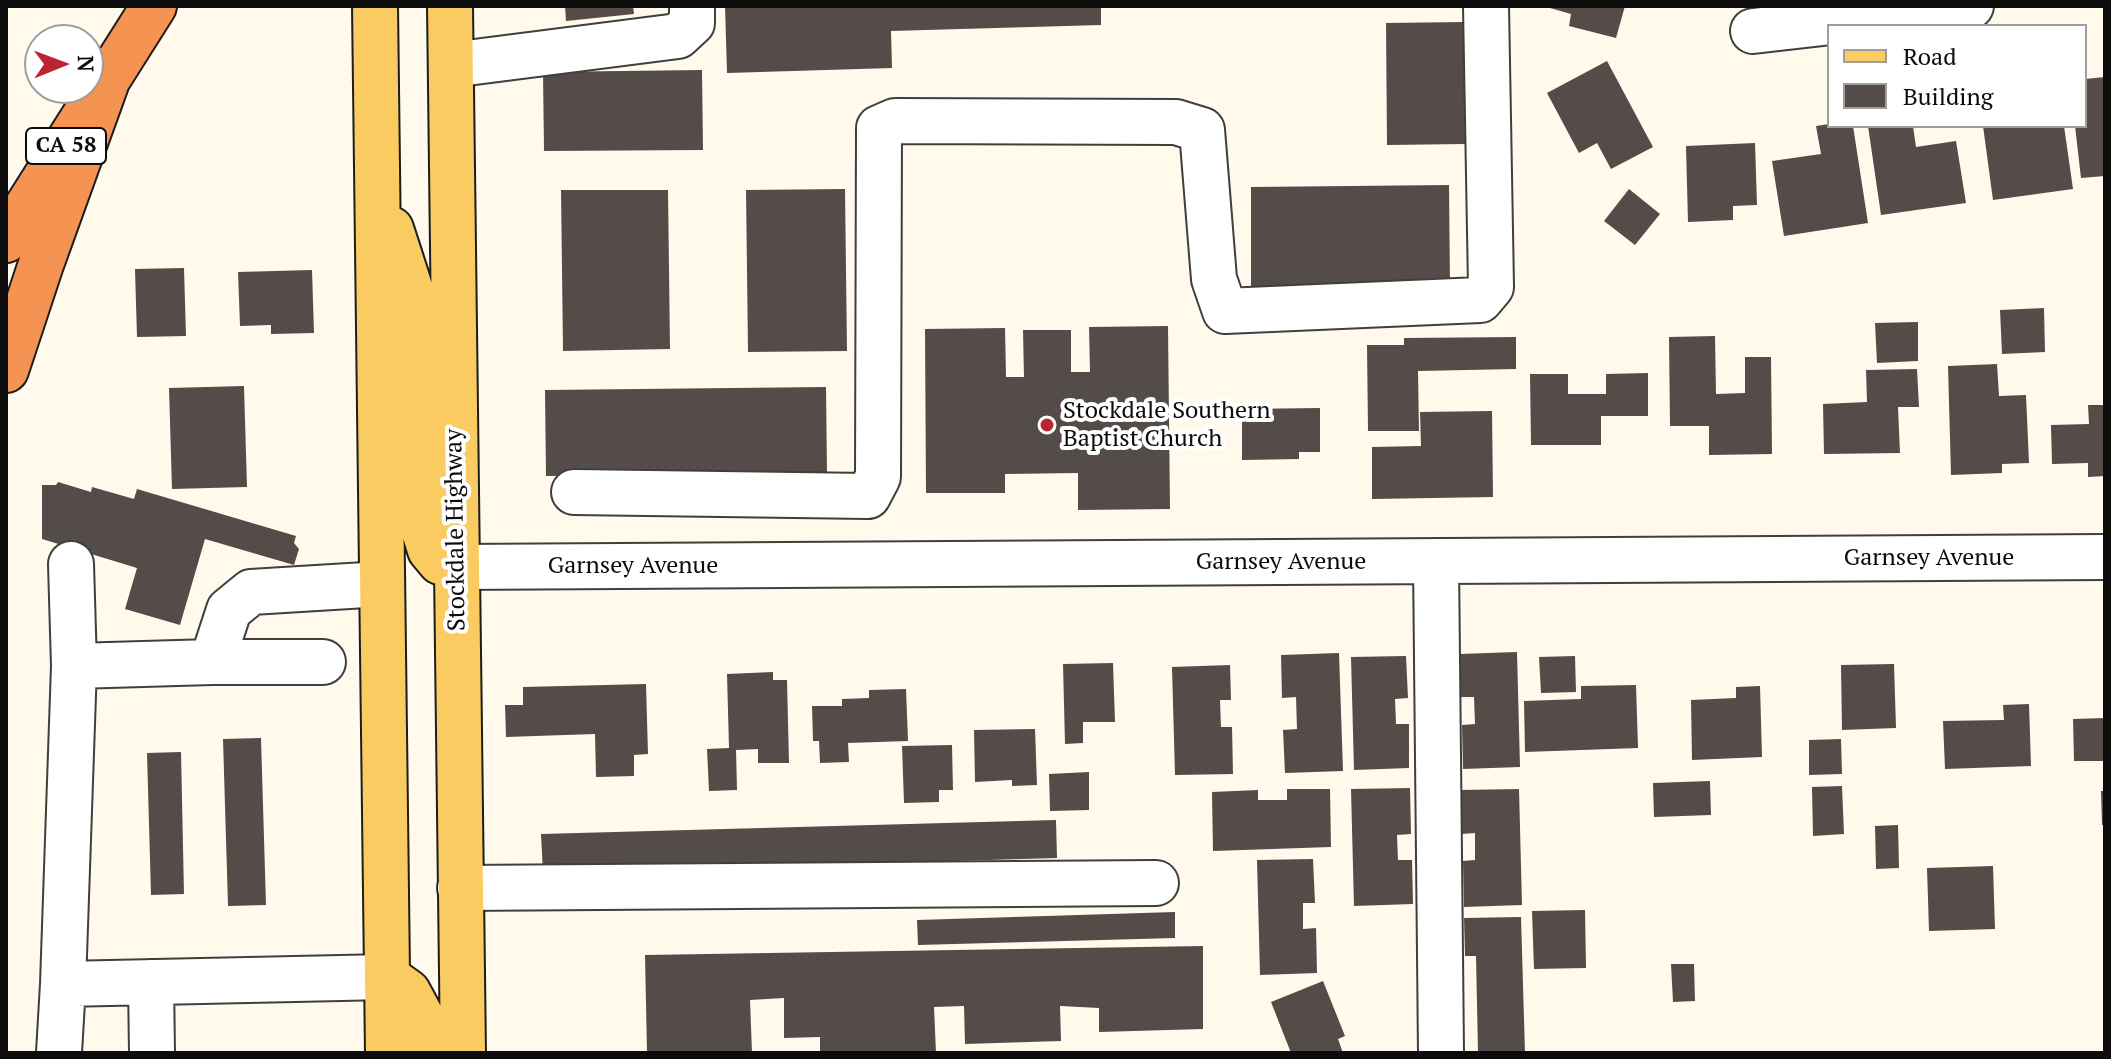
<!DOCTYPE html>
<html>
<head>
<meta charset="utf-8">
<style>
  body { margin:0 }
  #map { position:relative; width:2111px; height:1059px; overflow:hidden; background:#fffaeb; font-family:"PT Serif",serif }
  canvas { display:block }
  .frame { position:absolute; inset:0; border:8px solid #0c0c0c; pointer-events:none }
  .legend { position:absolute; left:1827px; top:24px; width:260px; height:104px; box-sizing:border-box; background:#fff; border:2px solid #9e9e9e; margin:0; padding:10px 14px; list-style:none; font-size:24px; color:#0c0c0c }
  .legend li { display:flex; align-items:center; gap:16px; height:40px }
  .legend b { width:40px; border:2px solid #9e9e9e }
  .north { position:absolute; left:24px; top:24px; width:80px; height:80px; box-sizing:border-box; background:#fff; border:2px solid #9e9e9e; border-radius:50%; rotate:89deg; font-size:22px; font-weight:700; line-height:32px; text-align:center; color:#0c0c0c }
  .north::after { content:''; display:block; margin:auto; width:28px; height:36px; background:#bc2434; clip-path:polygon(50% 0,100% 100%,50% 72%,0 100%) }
</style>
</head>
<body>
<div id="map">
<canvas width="2111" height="1059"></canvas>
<div class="frame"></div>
<ul class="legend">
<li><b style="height:10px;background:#f9cb61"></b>Road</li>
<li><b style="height:22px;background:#544c48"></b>Building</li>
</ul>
<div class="north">N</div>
</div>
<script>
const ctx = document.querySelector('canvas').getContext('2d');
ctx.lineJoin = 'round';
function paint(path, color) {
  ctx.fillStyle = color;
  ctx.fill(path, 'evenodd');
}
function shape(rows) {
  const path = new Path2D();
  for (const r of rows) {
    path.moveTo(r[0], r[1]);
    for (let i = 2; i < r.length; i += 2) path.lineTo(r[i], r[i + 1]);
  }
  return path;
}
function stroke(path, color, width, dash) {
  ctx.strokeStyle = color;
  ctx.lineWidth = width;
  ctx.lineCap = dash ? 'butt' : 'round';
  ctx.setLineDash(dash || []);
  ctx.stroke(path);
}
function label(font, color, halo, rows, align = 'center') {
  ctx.font = font + ' "PT Serif",serif';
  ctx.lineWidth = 8;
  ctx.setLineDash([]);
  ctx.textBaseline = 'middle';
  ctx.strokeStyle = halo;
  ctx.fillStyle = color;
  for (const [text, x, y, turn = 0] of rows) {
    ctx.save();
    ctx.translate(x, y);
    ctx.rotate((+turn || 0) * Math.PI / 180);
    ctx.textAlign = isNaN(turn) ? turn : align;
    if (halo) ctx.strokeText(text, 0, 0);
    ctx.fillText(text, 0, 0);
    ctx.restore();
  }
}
const building = shape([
  [565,6,633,6,634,14,566,21],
  [725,6,1101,6,1101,25,891,31,892,68,727,73],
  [1543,6,1625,6,1616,38,1569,26,1571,14],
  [1464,22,1465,144,1387,145,1386,23],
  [1607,61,1653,147,1611,169,1597,143,1579,153,1547,93],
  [702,70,703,150,544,151,543,72],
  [2105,77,2105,176,2081,178,2075,126,2085,126,2085,79],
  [1829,124,1829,126,1853,126,1868,223,1784,236,1772,161,1821,154,1816,126],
  [1868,126,1913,126,1916,147,1956,141,1966,203,1881,215],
  [1983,126,2064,126,2073,189,1993,200],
  [1755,143,1757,205,1733,206,1733,220,1688,222,1686,146],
  [1449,185,1450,288,1251,290,1251,187],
  [845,189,847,351,748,352,746,190],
  [1629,189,1660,214,1635,245,1604,221],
  [561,190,668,190,670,349,563,351],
  [184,268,186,336,137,337,135,269],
  [312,270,314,333,271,334,271,325,240,326,238,272],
  [2044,308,2045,352,2002,354,2000,310],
  [1918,322,1918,361,1877,363,1875,323],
  [1168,326,1170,509,1078,510,1078,473,1005,474,1005,493,926,493,925,329,1005,328,1006,377,1024,377,1023,330,1071,330,1071,372,1090,372,1089,327],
  [1715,336,1716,394,1745,393,1745,357,1771,357,1772,454,1709,455,1709,426,1670,426,1669,337],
  [1516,337,1516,369,1418,371,1419,431,1368,431,1367,345,1404,345,1404,338],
  [1997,364,1999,396,2026,395,2029,463,2002,464,2002,473,1951,475,1948,366],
  [1917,369,1919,407,1898,407,1900,453,1824,454,1823,404,1867,402,1866,370],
  [1648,373,1648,416,1601,416,1601,445,1531,445,1530,374,1568,374,1568,394,1606,394,1606,374],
  [244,386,247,487,172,489,169,388],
  [826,387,827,473,546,476,545,390],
  [2088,405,2105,405,2105,476,2088,477,2088,463,2052,464,2051,425,2089,424],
  [1320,408,1320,452,1299,452,1299,459,1242,460,1242,409],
  [1492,411,1493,497,1372,499,1372,447,1421,446,1420,412],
  [58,482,91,492,92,487,134,499,137,489,296,536,294,543,299,549,294,565,205,539,180,625,125,609,137,568,42,539,42,485,56,485],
  [1517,652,1520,767,1463,769,1462,725,1475,724,1474,697,1461,697,1459,654],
  [1339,653,1343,771,1285,773,1283,730,1297,729,1296,697,1282,698,1281,655],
  [1406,656,1408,698,1395,699,1396,724,1409,724,1409,768,1354,770,1351,657],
  [1575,656,1576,692,1541,693,1539,657],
  [1113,663,1115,722,1083,722,1083,743,1065,744,1063,664],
  [1894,664,1896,728,1842,730,1841,665],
  [1230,665,1231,700,1220,700,1221,727,1232,727,1233,774,1175,775,1172,667],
  [773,672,773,680,787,680,789,763,758,763,758,749,736,750,737,790,709,791,707,749,729,748,727,674],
  [646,684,648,754,634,755,634,776,596,777,595,734,506,737,505,705,523,705,523,687],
  [1636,685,1638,748,1525,752,1524,701,1581,699,1581,686],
  [1760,686,1762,757,1692,760,1691,700,1736,698,1736,687],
  [906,689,908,741,848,743,849,762,820,763,819,741,813,741,812,706,842,706,842,699,869,698,869,690],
  [2029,704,2031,766,1945,769,1943,721,2004,720,2003,705],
  [2105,718,2105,761,2074,761,2073,719],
  [1035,729,1037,785,1012,786,1012,780,975,782,974,730],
  [261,738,266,905,228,906,223,739],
  [1841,739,1842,774,1809,775,1809,740],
  [952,745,953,790,939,790,939,802,904,803,902,746],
  [181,752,184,894,151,895,147,753],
  [1089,772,1089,810,1050,811,1049,774],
  [1710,781,1711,815,1654,817,1653,783],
  [1842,786,1844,834,1813,836,1812,787],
  [1410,788,1411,834,1397,835,1398,860,1412,860,1413,904,1354,906,1351,789],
  [1287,789,1330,789,1331,847,1213,851,1212,792,1258,790,1258,800,1287,800],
  [1519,789,1522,905,1464,907,1463,861,1475,860,1475,833,1462,834,1460,790],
  [2101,791,2105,791,2105,825,2102,825],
  [1056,820,1057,858,543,873,541,834],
  [1898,825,1899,868,1876,869,1875,826],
  [1313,859,1315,903,1303,903,1303,929,1316,928,1317,973,1260,975,1257,860],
  [1993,866,1995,929,1929,931,1927,868],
  [1585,910,1586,968,1534,969,1532,911],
  [1175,912,1175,938,918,945,917,920],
  [1521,917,1525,1053,1478,1053,1476,956,1465,956,1464,918],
  [1203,946,1203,1029,1099,1032,1099,1008,1060,1006,1061,1041,965,1044,964,1006,934,1007,936,1053,820,1053,820,1037,784,1038,784,998,750,1000,752,1053,647,1053,645,955],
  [1671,964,1694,964,1695,1001,1673,1002],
  [1323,981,1345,1036,1338,1039,1343,1053,1291,1053,1271,1002]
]);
const minor = shape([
  [1753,31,1971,6],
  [451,65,678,36,692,23,692,6],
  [574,492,868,496,878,477,879,128,895,121,1176,122,1202,130,1214,279,1225,311,1480,300,1491,287,1486,6],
  [1436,561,1441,1053],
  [71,564,74,666,212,662,229,610,251,592,382,584],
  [456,567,2105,557],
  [212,662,323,662],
  [460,888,1156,883],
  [151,982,152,1053],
  [63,984,74,666],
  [59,1053,63,984,387,977]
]);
const major = shape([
  [375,6,388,1053],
  [450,6,463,1053],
  [391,229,413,297,417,335,420,495,425,534,430,550,440,562,456,567],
  [387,977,408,992,421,1016,426,1053]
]);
const highway = shape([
  [6,240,154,6],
  [6,370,41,264,107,81]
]);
const markers = [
  [1047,425,8,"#bc2434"]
];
const shields = [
  [66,146,80]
];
const shieldNames = [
  ["CA 58",66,146]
];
const poiNames = [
  ["Stockdale Southern",1063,411],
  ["Baptist Church",1063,439]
];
const streetNames = [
  ["Stockdale Highway",456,530,-91],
  ["Garnsey Avenue",1929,558],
  ["Garnsey Avenue",1281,562],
  ["Garnsey Avenue",633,566]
];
paint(building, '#544c48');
stroke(minor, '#3f3f3f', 48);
stroke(major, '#1d1d1d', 48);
stroke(highway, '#1d1d1d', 48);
stroke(minor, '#fff', 44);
stroke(major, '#f9cb61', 44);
stroke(highway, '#f59353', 44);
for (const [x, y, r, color] of markers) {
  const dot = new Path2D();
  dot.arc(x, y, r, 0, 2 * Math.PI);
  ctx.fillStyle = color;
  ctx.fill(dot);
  stroke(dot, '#fff', 3);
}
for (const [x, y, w] of shields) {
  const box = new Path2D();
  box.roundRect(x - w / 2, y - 18, w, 36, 6);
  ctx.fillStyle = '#fff';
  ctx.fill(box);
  stroke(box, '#0c0c0c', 2);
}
label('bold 22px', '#0c0c0c', null, shieldNames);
label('24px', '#0c0c0c', '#fff', poiNames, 'left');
label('24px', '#0c0c0c', '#fff', streetNames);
</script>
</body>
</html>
